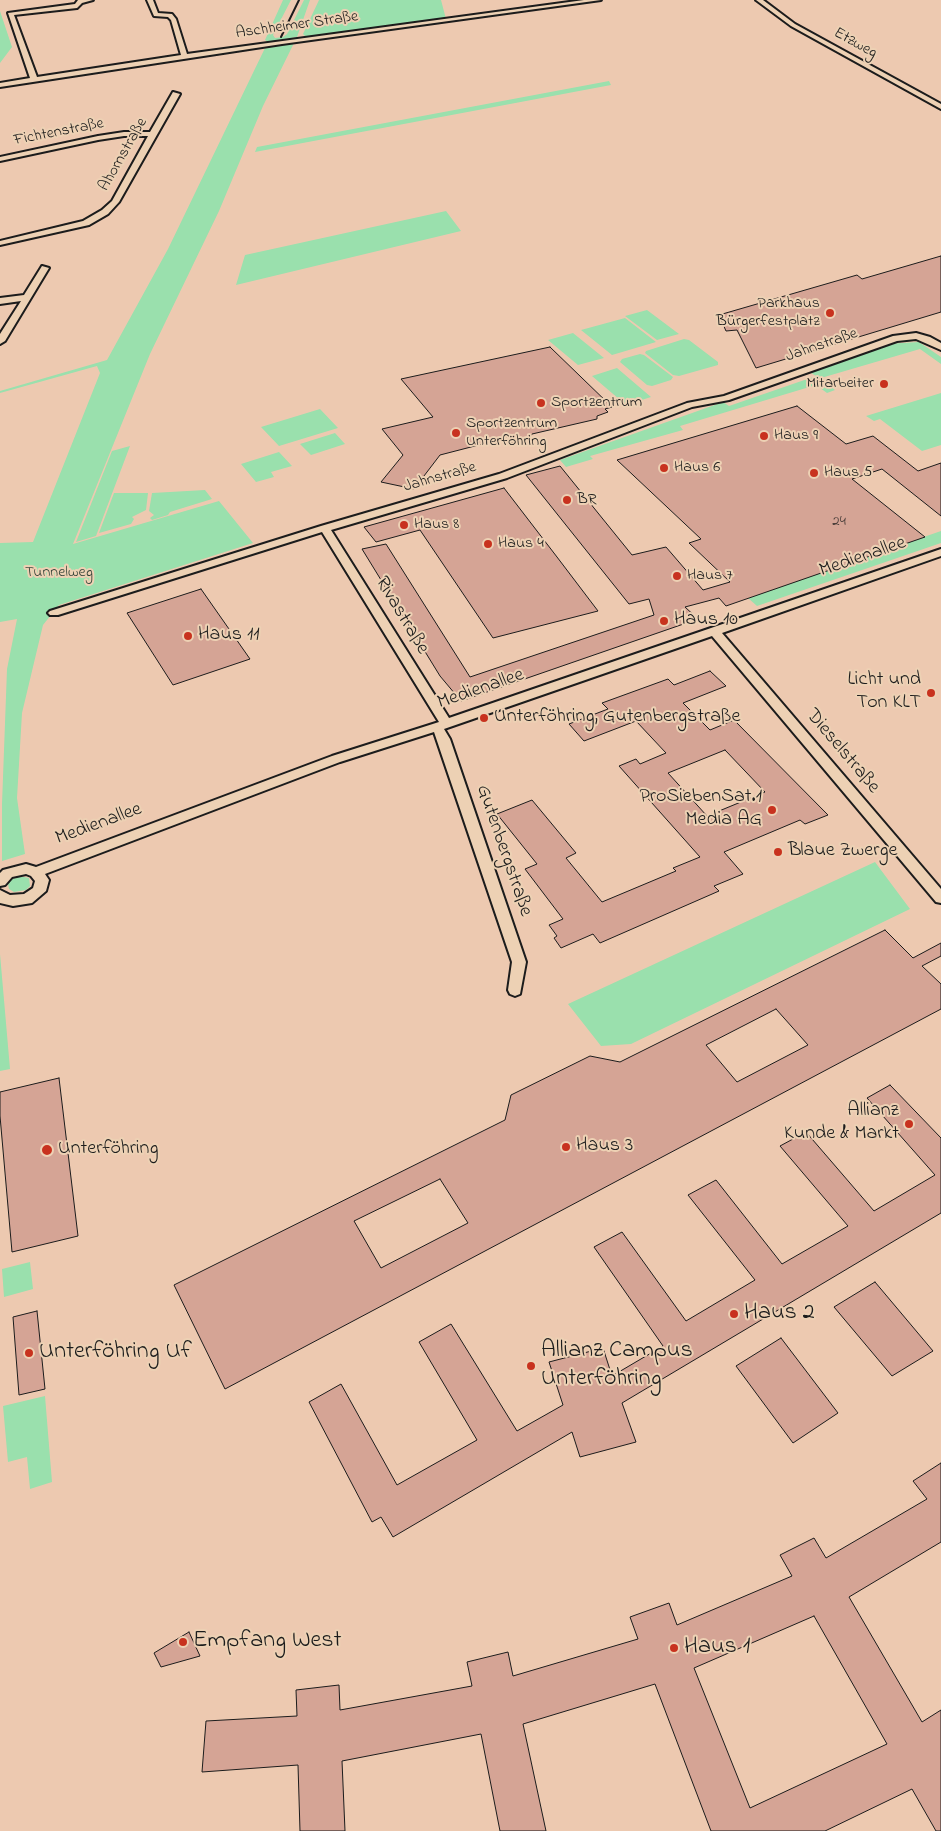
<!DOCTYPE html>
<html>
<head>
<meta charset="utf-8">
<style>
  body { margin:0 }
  canvas { display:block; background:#edc9b0 }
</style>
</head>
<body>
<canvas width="941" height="1831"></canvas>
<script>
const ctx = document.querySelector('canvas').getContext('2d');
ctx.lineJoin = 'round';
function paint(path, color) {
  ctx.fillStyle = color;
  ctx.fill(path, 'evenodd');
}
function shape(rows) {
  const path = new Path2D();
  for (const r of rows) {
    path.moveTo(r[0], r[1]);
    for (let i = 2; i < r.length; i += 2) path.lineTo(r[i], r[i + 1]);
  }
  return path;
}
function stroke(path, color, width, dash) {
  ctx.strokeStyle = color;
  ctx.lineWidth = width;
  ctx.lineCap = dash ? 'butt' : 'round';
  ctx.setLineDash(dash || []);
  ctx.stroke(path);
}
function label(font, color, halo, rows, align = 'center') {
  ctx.font = font + ' "Indie Flower",sans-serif';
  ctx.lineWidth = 4;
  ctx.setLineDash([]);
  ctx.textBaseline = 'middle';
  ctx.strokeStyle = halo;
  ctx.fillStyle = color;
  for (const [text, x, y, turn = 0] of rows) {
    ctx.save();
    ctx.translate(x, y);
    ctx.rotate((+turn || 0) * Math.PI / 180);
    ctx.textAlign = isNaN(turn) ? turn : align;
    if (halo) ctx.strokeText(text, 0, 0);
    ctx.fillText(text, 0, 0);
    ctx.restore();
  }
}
const green = shape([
  [283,0,291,0,273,35,275,38,283,37,287,34,304,0,310,0,297,37,268,42,265,40],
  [319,0,441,0,446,19,306,37,303,34],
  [0,11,12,47,0,63],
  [294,43,263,106,219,211,150,354,73,544,219,501,253,543,59,605,43,625,22,713,17,798,25,854,2,861,2,804,7,669,17,619,0,622,0,543,33,542,100,373,97,366,0,393,0,391,107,360,168,249,265,48],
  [609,81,611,85,255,152,257,147],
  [446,211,461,231,236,285,245,255],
  [647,310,679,334,657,340,625,316],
  [625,318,656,342,612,355,581,330],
  [573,333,604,358,578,365,548,340],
  [684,339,689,340,718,362,718,365,679,376,673,375,645,353,646,351],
  [919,342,941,357,941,364,920,349,821,378,835,390,827,393,816,385,680,426,683,430,590,456,593,459,566,467,560,460,723,402,729,406,816,376,808,371,885,344],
  [640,354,644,355,673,377,671,380,652,386,647,385,620,362,622,359],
  [617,368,651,397,626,405,592,376],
  [941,393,941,445,922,451,880,419,874,421,866,416],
  [320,409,338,428,279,446,261,427],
  [335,433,345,444,311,455,300,444],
  [130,446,96,536,76,542,112,451],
  [279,452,292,466,271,472,274,477,256,482,241,464],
  [205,490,212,499,170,512,168,515,152,520,150,518,154,515,149,511,152,493],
  [114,493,148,493,146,510,132,517,134,519,131,524,99,533],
  [941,531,941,543,757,606,748,598],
  [875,862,910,909,631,1044,601,1046,568,1004],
  [19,876,29,878,30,886,26,890,14,892,9,889,8,884,12,879],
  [0,954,10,1069,0,1071],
  [30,1262,33,1289,4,1297,2,1269],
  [45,1396,52,1482,30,1489,27,1457,8,1462,3,1406]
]);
const building = shape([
  [941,256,941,312,756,368,737,330,726,331,719,315,857,275,862,279,941,256],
  [550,347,612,407,605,409,608,412,597,416,597,419,532,434,525,445,498,440,440,455,414,489,381,482,403,455,382,429,433,417,401,379,550,347],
  [797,406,846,444,873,436,918,471,941,463,941,516,882,469,852,479,925,537,726,606,719,598,685,607,698,619,461,701,440,676,362,549,386,544,470,677,654,615,649,599,629,604,526,475,560,466,632,555,666,547,703,590,730,582,689,543,701,539,617,460,797,406],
  [504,488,557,557,598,611,493,638,420,530,376,542,364,527,504,488],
  [201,589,250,659,173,685,127,613,201,589],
  [710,671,726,686,683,703,710,730,734,720,828,815,805,824,800,820,724,852,743,874,714,886,719,891,600,943,593,934,561,948,554,938,557,936,549,925,563,919,525,869,537,864,497,814,532,800,576,853,566,858,602,902,676,871,673,868,700,857,619,766,636,759,640,764,666,753,636,721,584,741,569,724,608,709,602,703,668,679,674,685,710,671],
  [725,750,765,792,707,816,668,773,725,750],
  [885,930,913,958,941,943,941,956,922,966,941,984,941,1009,225,1389,174,1285,505,1120,511,1095,590,1056,620,1062,885,930],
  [776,1009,808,1045,737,1082,706,1045,776,1009],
  [440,1179,468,1223,381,1268,354,1221,440,1179],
  [59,1078,78,1236,12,1252,0,1116,0,1092,59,1078],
  [890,1085,941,1138,941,1213,622,1403,636,1442,580,1457,572,1432,393,1537,381,1517,372,1522,309,1402,341,1384,397,1485,477,1440,419,1342,451,1324,517,1431,563,1405,549,1362,603,1348,612,1376,663,1346,594,1247,622,1232,686,1321,755,1280,688,1195,716,1180,782,1264,848,1226,780,1146,806,1132,874,1211,935,1175,867,1098,890,1085],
  [875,1282,933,1351,892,1376,834,1307,875,1282],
  [37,1311,45,1389,19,1395,13,1317,37,1311],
  [781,1338,838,1413,793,1443,736,1366,781,1338],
  [941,1463,941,1542,849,1597,922,1722,941,1710,941,1831,936,1831,912,1789,825,1831,711,1831,655,1684,523,1724,546,1831,500,1831,481,1734,342,1761,345,1831,300,1831,298,1765,202,1772,206,1721,297,1716,296,1690,339,1685,340,1710,472,1686,467,1662,508,1652,513,1676,638,1639,630,1617,669,1603,677,1625,792,1576,780,1555,814,1538,826,1558,927,1499,913,1481,941,1463],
  [814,1616,887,1744,750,1808,694,1668,814,1616],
  [189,1632,200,1656,161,1667,154,1653,189,1632]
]);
const minor = shape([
  [78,0,93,0,82,3,77,8,14,15,37,77,181,55,171,20,168,17,154,16,147,0,153,0,158,13,172,14,176,19,187,54,584,0,601,0,282,44,0,87,0,83,30,78,8,13,75,4,78,0],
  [756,0,763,0,795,24,941,104,941,109,791,26,756,0],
  [173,92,180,94,119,202,108,214,89,225,0,245,0,241,83,221,102,210,112,201,148,136,124,136,98,140,0,161,0,157,98,136,124,132,150,132,173,92],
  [42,266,49,268,5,341,0,344,0,334,21,301,0,304,0,298,24,295,42,266],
  [916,333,930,337,941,343,941,350,916,339,897,341,729,400,692,407,507,478,331,530,449,718,941,549,941,556,722,633,941,889,941,903,936,902,712,636,444,729,450,739,526,962,520,994,515,996,510,994,508,990,512,962,434,732,340,762,45,874,49,880,46,891,32,903,13,906,0,903,0,890,10,895,24,894,33,888,35,881,31,876,26,874,12,877,5,885,0,886,0,873,3,870,26,864,36,867,332,756,439,722,322,532,58,615,50,615,48,613,50,611,321,526,499,474,687,403,724,396,893,336,916,333]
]);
const rail = shape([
  [281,37,299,0]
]);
const markers = [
  [830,313,5,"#c8321e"],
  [884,384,5,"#c8321e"],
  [541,403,5,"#c8321e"],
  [456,433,5,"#c8321e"],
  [764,436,5,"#c8321e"],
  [664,468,5,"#c8321e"],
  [814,473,5,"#c8321e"],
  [567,500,5,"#c8321e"],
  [404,525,5,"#c8321e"],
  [488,544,5,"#c8321e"],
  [677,576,5,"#c8321e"],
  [664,621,5,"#c8321e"],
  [188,636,5,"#c8321e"],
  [931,693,5,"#c8321e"],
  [484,718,5,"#c8321e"],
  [772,810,5,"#c8321e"],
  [778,852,5,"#c8321e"],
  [909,1124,5,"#c8321e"],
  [566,1147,5,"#c8321e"],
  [47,1150,6,"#c8321e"],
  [734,1314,5,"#c8321e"],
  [29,1353,5,"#c8321e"],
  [531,1366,5,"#c8321e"],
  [183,1642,5,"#c8321e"],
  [674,1648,5,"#c8321e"]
];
const farNumbernames = [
  ["24",839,523]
];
const farStreetnames = [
  ["Aschheimer Straße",297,26,-8],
  ["Etzweg",855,44,29],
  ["Fichtenstraße",59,133,-11],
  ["Ahornstraße",124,155,-60],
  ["Jahnstraße",822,346,-19],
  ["Jahnstraße",440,478,-16]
];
const farPoinames = [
  ["Parkhaus",820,304,"right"],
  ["Bürgerfestplatz",820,322,"right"],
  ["Mitarbeiter",874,384,"right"],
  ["Sportzentrum",551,403],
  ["Sportzentrum",466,424],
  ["Unterföhring",466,442],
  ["Haus 9",774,436],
  ["Haus 6",674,468],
  ["Haus 5",824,473],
  ["BR",577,500],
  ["Haus 8",414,525],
  ["Haus 4",498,544],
  ["Haus 7",687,576]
];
const farParknames = [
  ["Tunnelweg",59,573]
];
const streetNames = [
  ["Medienallee",863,558,-19],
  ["Rivastraße",401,616,59],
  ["Medienallee",481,690,-19],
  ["Dieselstraße",842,752,50],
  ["Medienallee",99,825,-20],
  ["Gutenbergstraße",503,851,71]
];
const poiNames = [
  ["Haus 10",674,621],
  ["Haus 11",198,636],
  ["Licht und",921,681,"right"],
  ["Ton KLT",921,704,"right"],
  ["Unterföhring, Gutenbergstraße",494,718],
  ["ProSiebenSat.1",762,798,"right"],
  ["Media AG",762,821,"right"],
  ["Blaue Zwerge",788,852],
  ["Allianz",899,1112,"right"],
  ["Kunde & Markt",899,1135,"right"],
  ["Haus 3",576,1147],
  ["Unterföhring",58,1150]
];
const nearPoinames = [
  ["Haus 2",744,1314],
  ["Allianz Campus",541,1352],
  ["Unterföhring",541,1380],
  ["Unterföhring Uf",39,1353],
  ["Empfang West",193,1642],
  ["Haus 1",684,1648]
];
paint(green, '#9ae0ad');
paint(building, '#d5a495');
stroke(building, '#1c1c1c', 1);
stroke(minor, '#1c1c1c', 4);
paint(minor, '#edd1b4');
stroke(rail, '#1c1c1c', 2);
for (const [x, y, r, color] of markers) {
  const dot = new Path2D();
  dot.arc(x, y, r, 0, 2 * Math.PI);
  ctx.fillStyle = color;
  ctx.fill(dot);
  stroke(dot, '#edd1b4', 2);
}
label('15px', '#4a3e3a', null, farNumbernames);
label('16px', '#1c1c1c', '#edd1b4', farStreetnames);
label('16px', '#1c1c1c', '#edd1b4', farPoinames, 'left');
label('16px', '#354339', '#edd1b4', farParknames);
label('20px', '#1c1c1c', '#edd1b4', streetNames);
label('20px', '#1c1c1c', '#edd1b4', poiNames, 'left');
label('24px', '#1c1c1c', '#edd1b4', nearPoinames, 'left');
</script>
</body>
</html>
